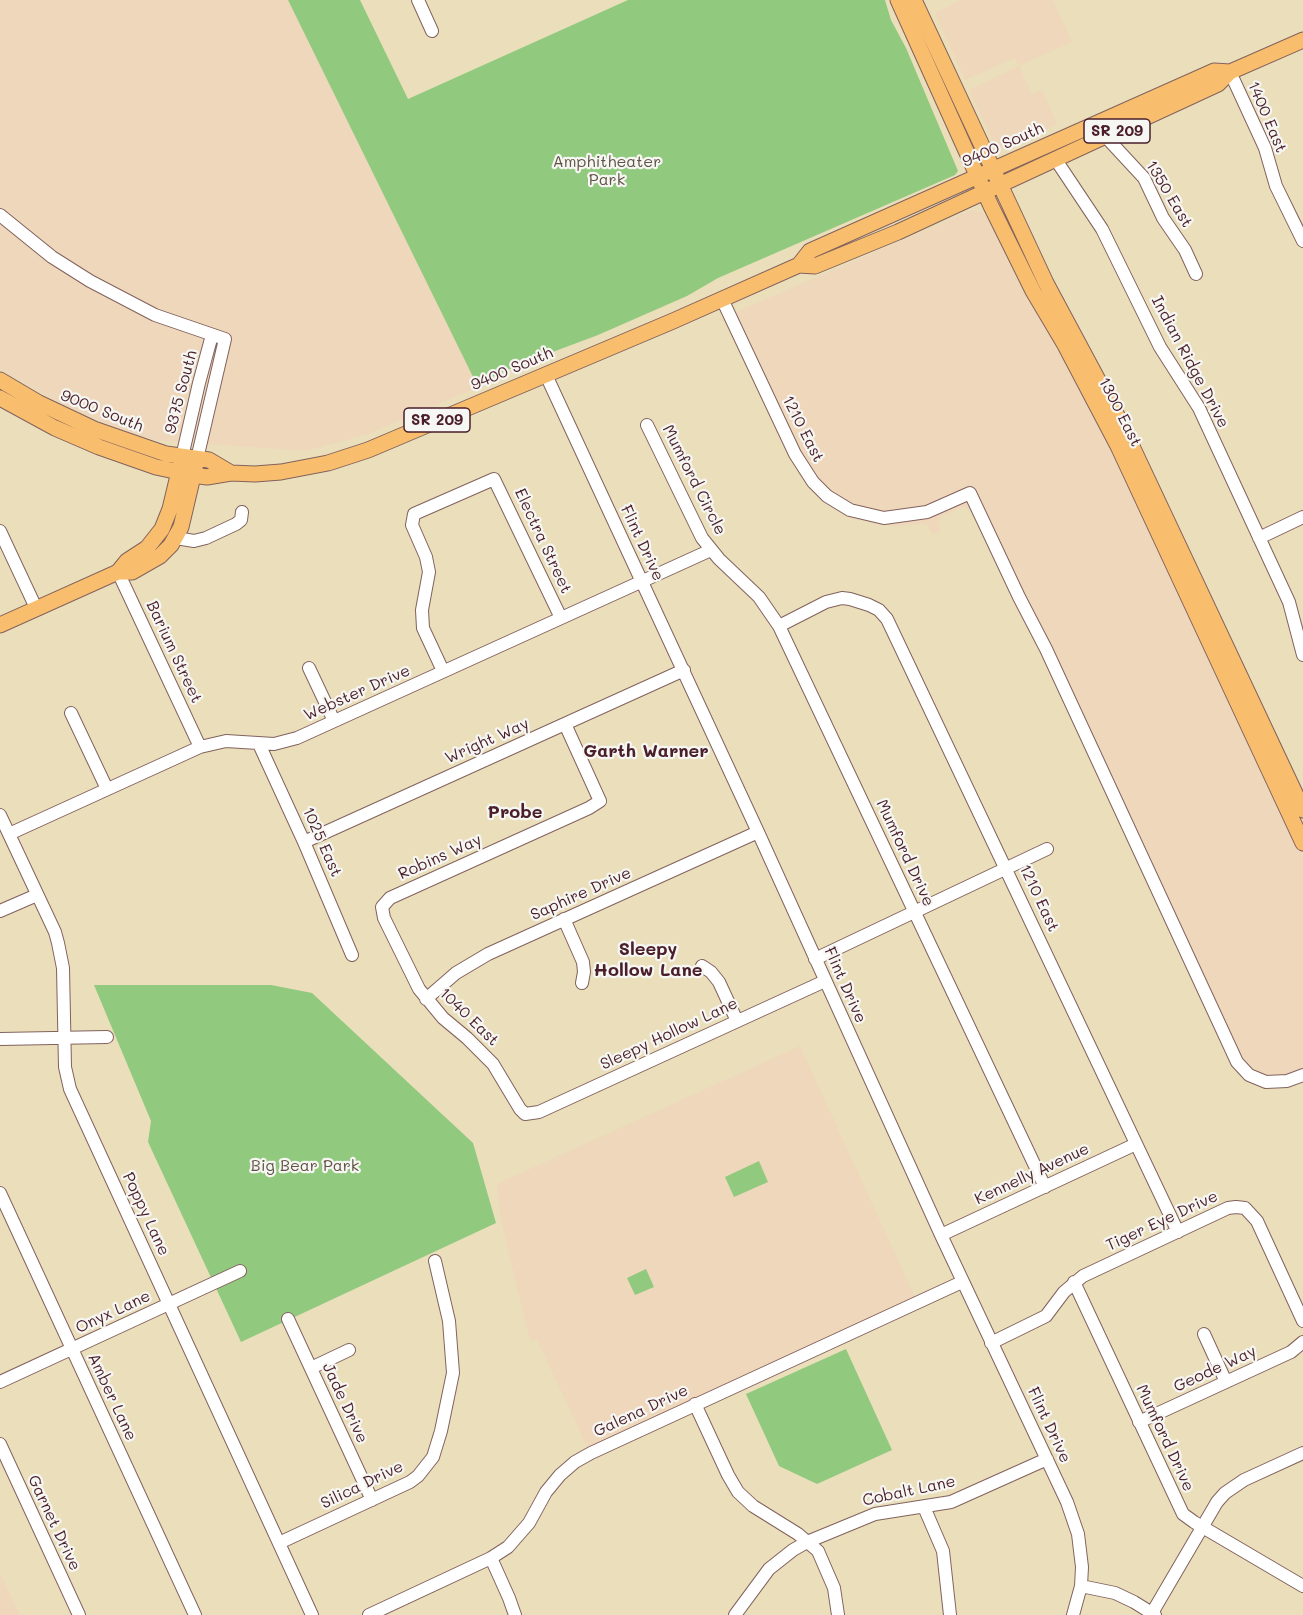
<!DOCTYPE html>
<html>
<head>
<meta charset="utf-8">
<style>
  body { margin:0 }
  canvas { display:block; background:#eadebb }
</style>
</head>
<body>
<canvas width="1303" height="1615"></canvas>
<script>
const ctx = document.querySelector('canvas').getContext('2d');
ctx.lineJoin = 'round';
function paint(path, color) {
  ctx.fillStyle = color;
  ctx.fill(path, 'evenodd');
}
function shape(rows) {
  const path = new Path2D();
  for (const r of rows) {
    path.moveTo(r[0], r[1]);
    for (let i = 2; i < r.length; i += 2) path.lineTo(r[i], r[i + 1]);
  }
  return path;
}
function stroke(path, color, width, dash) {
  ctx.strokeStyle = color;
  ctx.lineWidth = width;
  ctx.lineCap = dash ? 'butt' : 'round';
  ctx.setLineDash(dash || []);
  ctx.stroke(path);
}
function label(font, color, halo, rows, align = 'center') {
  ctx.font = font + ' Mali,sans-serif';
  ctx.lineWidth = 4.5;
  ctx.setLineDash([]);
  ctx.textBaseline = 'middle';
  ctx.strokeStyle = halo;
  ctx.fillStyle = color;
  for (const [text, x, y, turn = 0] of rows) {
    ctx.save();
    ctx.translate(x, y);
    ctx.rotate((+turn || 0) * Math.PI / 180);
    ctx.textAlign = isNaN(turn) ? turn : align;
    if (halo) ctx.strokeText(text, 0, 0);
    ctx.fillText(text, 0, 0);
    ctx.restore();
  }
}
const built = shape([
  [0,0,288,0,478,387,368,434,306,451,154,440,116,428,71,409,0,370],
  [961,0,1053,0,1072,42,1019,66,1015,58,965,80,935,13],
  [1019,66,1032,94,1042,90,1057,124,1005,149,998,148,994,144,969,90],
  [972,210,982,212,987,217,1084,394,1120,464,1303,856,1303,1080,1289,1086,1275,1088,1261,1087,1243,1078,1234,1069,1036,641,1012,597,1001,575,1003,574,1000,574,973,511,963,507,942,516,938,523,941,531,933,535,928,526,924,524,899,526,878,525,848,517,829,506,812,492,799,475,727,325,724,321,718,320],
  [800,1046,915,1297,588,1448,537,1340,530,1341,501,1220,497,1184],
  [0,1573,20,1615,0,1615]
]);
const green = shape([
  [288,0,360,0,408,99,628,0,885,0,891,20,906,48,958,171,955,175,718,278,687,296,598,335,526,362,492,377,478,387],
  [94,985,271,985,312,993,473,1143,496,1223,241,1342,148,1142,151,1121],
  [759,1161,768,1182,734,1197,725,1177],
  [646,1269,654,1287,635,1295,627,1278],
  [846,1349,892,1450,817,1484,779,1466,746,1394]
]);
const minor = shape([
  [418,0,432,31],
  [1230,72,1265,148,1276,186,1303,241],
  [1106,137,1144,178,1163,218,1185,250,1196,274],
  [1056,160,1102,229,1160,347,1199,408,1289,602,1303,655],
  [0,215,52,257,90,281,155,315,225,339,197,459],
  [722,299,795,454,813,482,827,496,850,510,884,518,927,512,970,493,1019,597,1046,649,1237,1062,1249,1075,1266,1082,1287,1081,1303,1075],
  [546,375,758,832,941,1235,1067,1502,1078,1534,1082,1567,1081,1586,1073,1615],
  [647,425,702,538,719,559,759,597,779,626,1045,1187],
  [182,457,199,383,212,335],
  [0,531,36,608],
  [176,538,194,541,206,538,236,524,241,520,242,512],
  [1259,538,1303,517],
  [118,572,200,747],
  [779,626,826,602,842,598,850,599,869,605,879,610,887,619,1178,1232],
  [309,668,334,721],
  [443,671,423,628,422,610,429,572,426,557,412,525,414,514,494,479,561,618],
  [71,713,107,789],
  [565,724,600,801,589,808,390,898,382,907,384,918,419,989,443,1018,467,1038,493,1064,520,1109,525,1114,539,1112,825,981],
  [259,744,304,842,352,955],
  [0,815,55,932,58,943,63,968,65,1067,70,1089,312,1615],
  [9,834,200,747,226,741,274,744,297,738,711,550],
  [304,842,684,670],
  [0,911,37,895],
  [564,919,583,962,584,972,582,983],
  [815,959,1047,849],
  [702,966,711,972,719,982,737,1021],
  [426,999,456,973,488,954,758,832],
  [0,1039,107,1037],
  [0,1193,195,1615],
  [941,1235,1136,1144],
  [1074,1282,1183,1514,1194,1522,1303,1586],
  [288,1319,372,1500],
  [1204,1334,1226,1382],
  [991,1343,1046,1316,1064,1292,1083,1276,1228,1208,1236,1207,1245,1208,1257,1221,1303,1321],
  [311,1368,349,1350],
  [0,1382,240,1271],
  [695,1404,728,1475,738,1492,753,1506,798,1534,818,1551,834,1588,838,1615],
  [1139,1422,1291,1352,1303,1342],
  [0,1444,79,1615],
  [924,1507,943,1551,950,1615],
  [279,1543,410,1482,418,1476,433,1457,441,1431,453,1373,449,1321,435,1261],
  [491,1558,509,1598,515,1615],
  [1081,1586,1115,1593,1134,1602,1155,1615],
  [1152,1613,1217,1502,1225,1493,1244,1480,1303,1453],
  [369,1615,491,1558,508,1547,529,1523,546,1492,560,1475,575,1462,591,1453,962,1282],
  [735,1615,769,1569,793,1550,807,1542,875,1514,951,1502,1047,1459]
]);
const major = shape([
  [898,0,991,206,1033,291,1065,345,1118,446,1303,843],
  [914,0,1046,283,1121,423,1303,810],
  [799,265,810,251,1214,71,1230,72],
  [0,380,39,403,94,429,166,454,209,460,231,473],
  [0,398,55,428,99,447,156,467,193,475,207,477,231,473,255,474,281,472,328,463,368,450,673,321,799,265,815,266,898,232,1218,84,1230,72,1303,40],
  [118,572,127,561,147,548,162,529,170,509,181,463],
  [0,625,118,572,132,572,160,556,171,545,181,527,197,459]
]);
const shields = [
  [1117,131,66],
  [437,420,66]
];
const shieldNames = [
  ["SR 209",1117,131],
  ["SR 209",437,420]
];
const streetNames = [
  ["1400 East",1267,117,67],
  ["9400 South",1003,145,-24],
  ["1350 East",1169,194,59],
  ["Indian Ridge Drive",1190,362,62],
  ["9400 South",512,369,-23],
  ["9375 South",181,392,-75],
  ["9000 South",102,411,22],
  ["1300 East",1120,412,63],
  ["1210 East",803,429,63],
  ["Mumford Circle",694,480,63],
  ["Electra Street",543,541,65],
  ["Flint Drive",642,543,65],
  ["Barium Street",174,652,65],
  ["Webster Drive",357,693,-24],
  ["Wright Way",487,741,-24],
  ["1025 East",322,842,66],
  ["Mumford Drive",905,853,65],
  ["Robins Way",440,857,-24],
  ["Saphire Drive",581,894,-24],
  ["1210 East",1039,898,65],
  ["Flint Drive",845,985,66],
  ["1040 East",469,1017,44],
  ["Sleepy Hollow Lane",669,1034,-25],
  ["Kennelly Avenue",1032,1174,-25],
  ["Poppy Lane",146,1214,65],
  ["Tiger Eye Drive",1162,1221,-25],
  ["Onyx Lane",113,1312,-25],
  ["Geode Way",1215,1369,-25],
  ["Amber Lane",112,1397,65],
  ["Jade Drive",345,1403,65],
  ["Galena Drive",641,1411,-25],
  ["Flint Drive",1049,1425,65],
  ["Mumford Drive",1165,1438,65],
  ["Silica Drive",362,1485,-26],
  ["Cobalt Lane",909,1491,-12],
  ["Garnet Drive",54,1523,65]
];
const parkNames = [
  ["Amphitheater",607,162],
  ["Park",607,180],
  ["Big Bear Park",305,1166]
];
const neighbourhoodNames = [
  ["Garth Warner",646,751],
  ["Probe",515,812],
  ["Sleepy",648,949],
  ["Hollow Lane",648,970]
];
paint(built, '#eed7bb');
paint(green, '#91ca7e');
stroke(minor, '#82625d', 14);
stroke(major, '#82625d', 17);
stroke(minor, '#fff', 12);
stroke(major, '#f9be6d', 15);
for (const [x, y, w] of shields) {
  const box = new Path2D();
  box.roundRect(x - w / 2, y - 12, w, 24, 4.5);
  ctx.fillStyle = '#f6f6f2';
  ctx.fill(box);
  stroke(box, '#4a1f2b', 1.5);
}
label('bold 15px', '#4a1f2b', null, shieldNames);
label('16px', '#4a1f2b', '#f6f6f2', streetNames);
label('16px', '#5f5244', '#f6f6f2', parkNames);
label('bold 18px', '#4a1f2b', '#f6f6f2', neighbourhoodNames);
</script>
</body>
</html>
